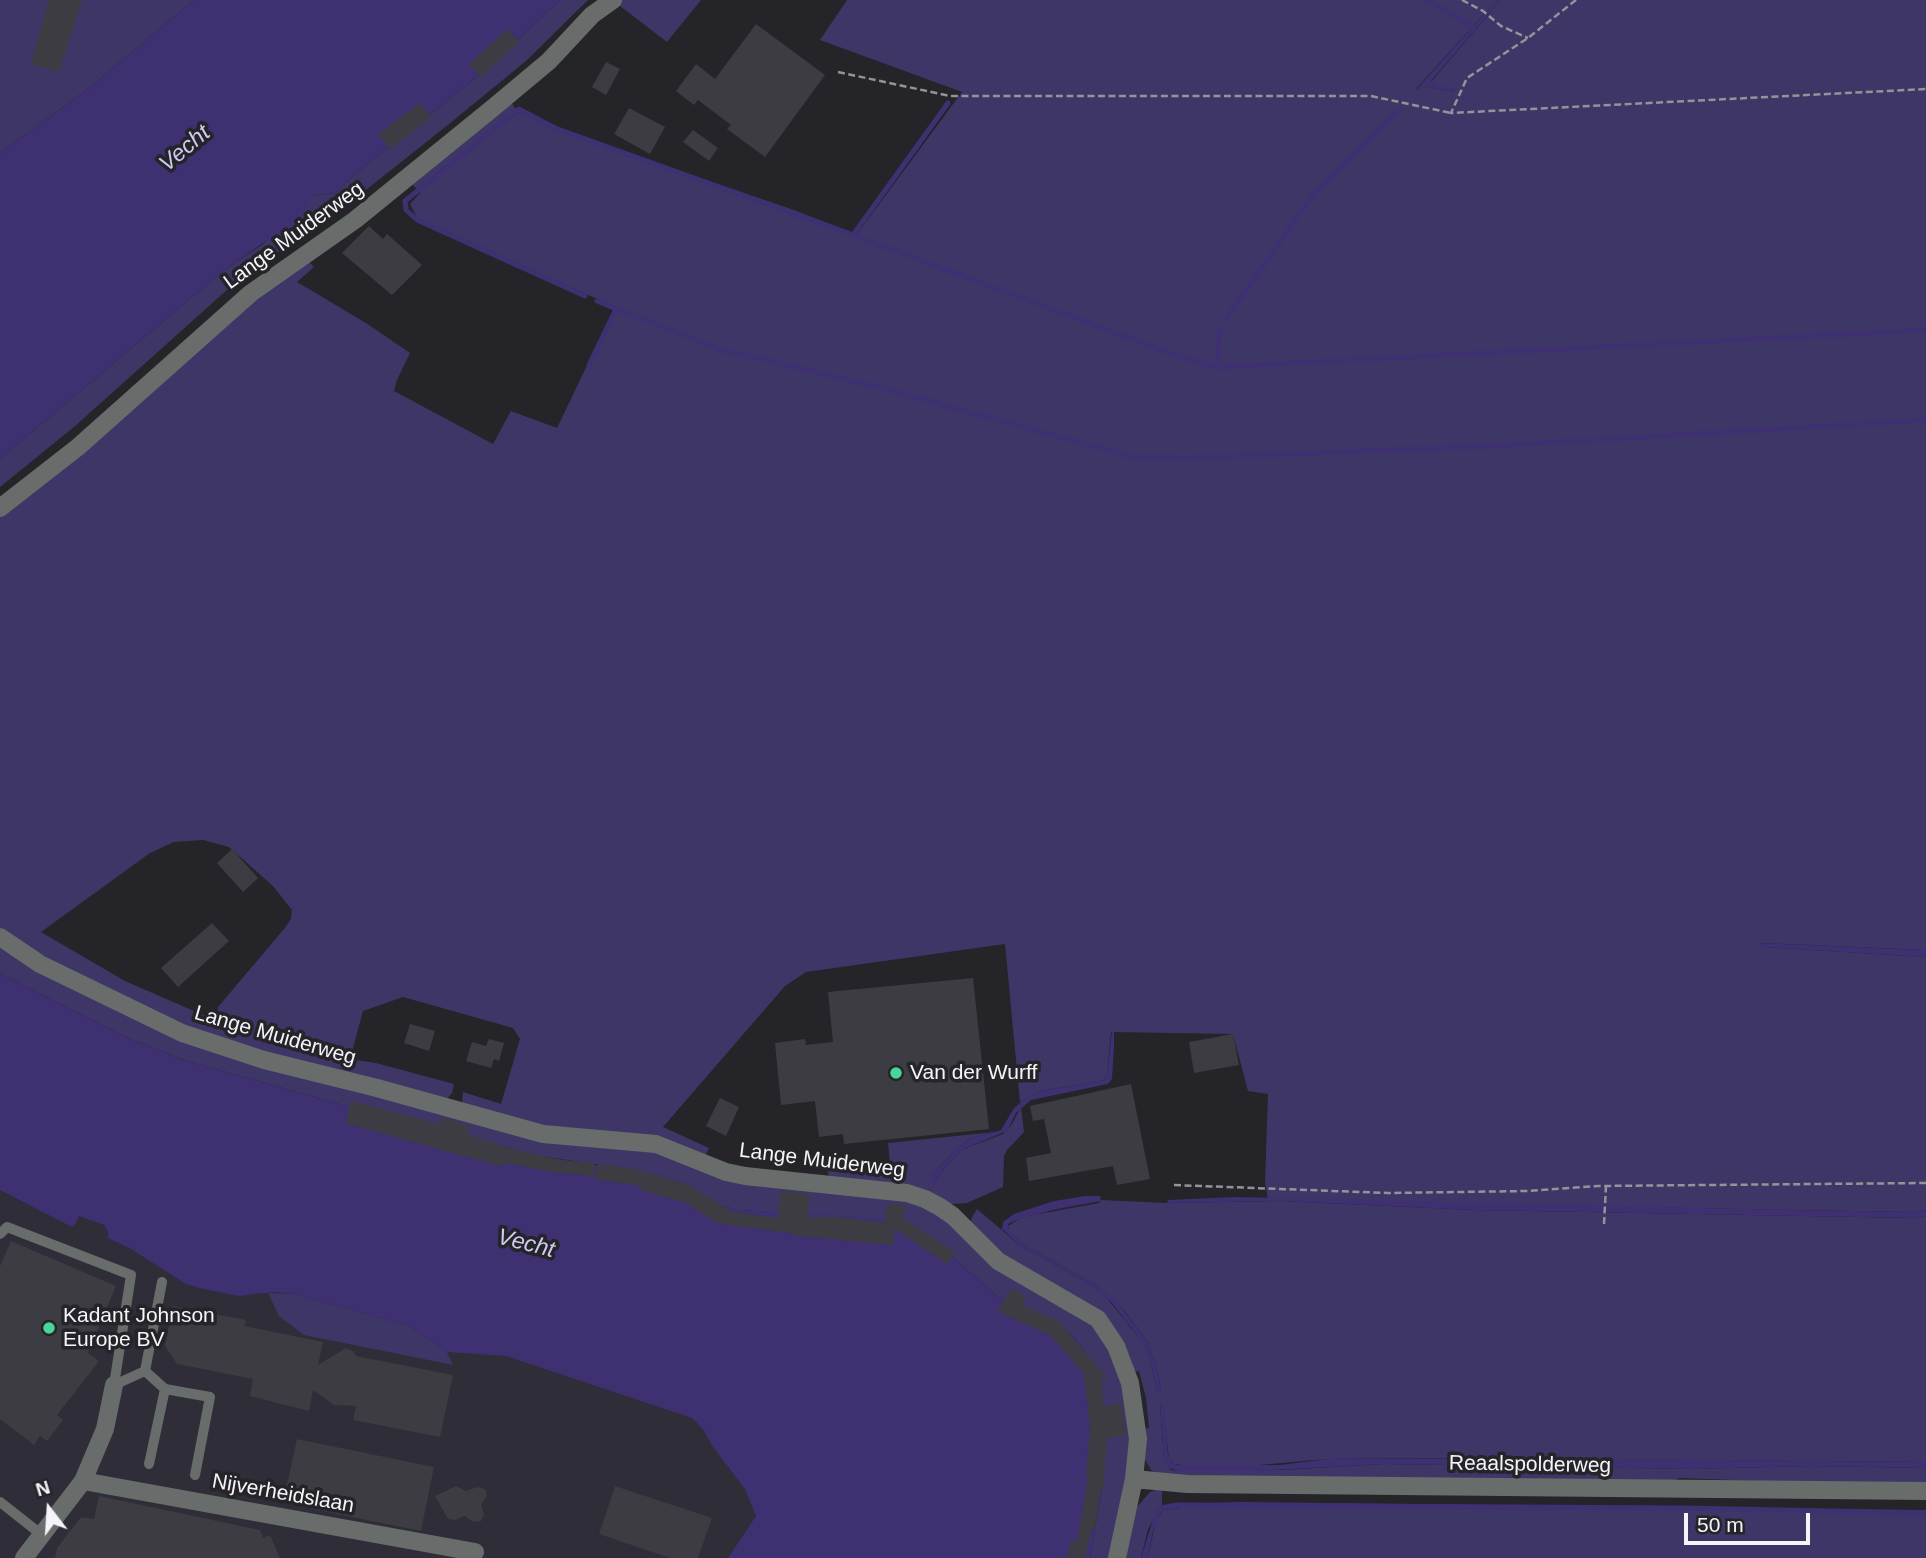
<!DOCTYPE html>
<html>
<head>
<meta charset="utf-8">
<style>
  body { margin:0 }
  #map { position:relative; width:1926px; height:1558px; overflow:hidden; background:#242429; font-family:Arial,sans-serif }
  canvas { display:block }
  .north { position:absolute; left:14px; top:1474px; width:70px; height:70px; -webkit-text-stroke:5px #242429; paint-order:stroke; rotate:343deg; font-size:19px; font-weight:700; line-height:28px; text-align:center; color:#f5f4f8 }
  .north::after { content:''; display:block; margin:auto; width:24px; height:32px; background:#f5f4f8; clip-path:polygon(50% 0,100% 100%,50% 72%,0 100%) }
  .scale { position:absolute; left:1684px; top:1513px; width:126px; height:32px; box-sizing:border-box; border:4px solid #f5f4f8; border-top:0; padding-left:9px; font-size:21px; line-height:24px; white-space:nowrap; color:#f5f4f8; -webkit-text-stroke:5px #242429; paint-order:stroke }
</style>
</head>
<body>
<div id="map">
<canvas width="1926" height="1558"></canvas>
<div class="north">N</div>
<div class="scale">50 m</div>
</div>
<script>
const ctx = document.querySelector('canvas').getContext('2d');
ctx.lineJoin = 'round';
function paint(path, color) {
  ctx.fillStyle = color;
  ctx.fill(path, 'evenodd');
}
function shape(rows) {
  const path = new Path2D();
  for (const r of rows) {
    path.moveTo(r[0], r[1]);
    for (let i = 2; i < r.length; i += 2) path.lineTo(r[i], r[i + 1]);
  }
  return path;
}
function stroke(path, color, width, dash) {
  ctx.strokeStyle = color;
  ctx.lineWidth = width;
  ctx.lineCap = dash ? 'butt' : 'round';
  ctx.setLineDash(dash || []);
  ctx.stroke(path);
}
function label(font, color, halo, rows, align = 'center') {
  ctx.font = font + ' Arial,sans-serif';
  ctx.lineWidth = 7;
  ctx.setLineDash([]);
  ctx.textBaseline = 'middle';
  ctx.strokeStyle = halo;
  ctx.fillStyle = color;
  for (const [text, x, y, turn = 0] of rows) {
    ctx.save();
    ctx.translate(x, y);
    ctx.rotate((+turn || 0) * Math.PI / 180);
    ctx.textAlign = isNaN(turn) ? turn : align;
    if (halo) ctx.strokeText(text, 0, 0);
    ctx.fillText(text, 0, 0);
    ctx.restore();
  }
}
const built = shape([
  [0,1111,749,1433,773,1558,0,1558]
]);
const green = shape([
  [0,0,194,0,89,88,0,153],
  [560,0,588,0,526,61,449,124,332,217,247,272,74,427,0,487,0,459,223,271,263,244,313,196,336,193,355,174,493,64],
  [620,0,701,0,667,42,616,3],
  [847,0,1497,0,1415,90,1424,86,1454,92,1455,90,1431,82,1501,0,1926,0,1926,950,1760,943,1762,947,1926,957,1926,1210,1916,1212,1791,1210,1268,1200,1265,1182,1268,1094,1248,1091,1233,1034,1111,1032,1107,1074,1104,1080,1041,1091,1020,1102,1005,944,806,972,785,986,663,1127,709,1148,705,1157,566,1132,462,1103,463,1092,501,1104,520,1039,513,1028,403,997,363,1011,350,1059,376,1063,454,1084,452,1093,447,1099,203,1037,89,982,31,949,0,928,0,500,54,458,299,251,314,267,297,282,366,323,410,353,397,380,394,391,493,444,511,411,557,428,615,307,417,218,410,204,421,192,401,176,505,93,518,112,535,117,555,128,791,209,857,234,962,92,820,40],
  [203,840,229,847,273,886,292,910,291,919,284,929,218,1007,217,1021,125,981,41,932,150,853,174,842],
  [0,941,210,1049,638,1147,876,1194,926,1206,1092,1322,1118,1361,1132,1439,1113,1558,1090,1558,1104,1476,1089,1358,1073,1336,1051,1321,997,1296,948,1253,800,1214,740,1210,721,1206,636,1170,533,1155,457,1133,343,1105,184,1060,128,1038,0,973],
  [1021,1107,1024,1132,1007,1150,1004,1156,1003,1187,967,1203,951,1204,830,1178,826,1168,891,1174,888,1143,995,1132,969,1139,958,1148,931,1175,936,1182,941,1172,961,1150,1003,1134,1012,1124],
  [1101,1200,1167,1203,1281,1201,1475,1210,1912,1218,1926,1216,1926,1462,1450,1458,1327,1459,1259,1465,1182,1465,1174,1464,1169,1459,1162,1403,1160,1405,1164,1459,1171,1470,1177,1471,1281,1470,1384,1464,1691,1469,1810,1466,1926,1468,1926,1487,1679,1478,1668,1483,1164,1478,1151,1470,1142,1454,1142,1429,1149,1428,1146,1398,1139,1371,1132,1372,1122,1347,1015,1267,970,1226,972,1217,977,1209,1022,1247,1087,1283,1105,1296,1141,1340,1149,1355,1157,1391,1161,1392,1158,1372,1148,1343,1124,1310,1096,1285,1023,1244,1009,1230,1008,1226,1019,1219,1033,1215,1099,1203],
  [268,1293,294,1294,409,1326,447,1352,453,1365,304,1335,279,1316],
  [1162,1488,1162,1505,1148,1529,1141,1558,1122,1558,1136,1508,1150,1492],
  [1241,1502,1926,1510,1926,1558,1148,1558,1156,1519,1164,1510,1181,1508,1181,1504]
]);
const water = shape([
  [194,0,560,0,493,64,355,174,336,193,313,196,299,218,223,271,0,459,0,153,89,88],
  [1497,0,1501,0,1431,81,1455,90,1454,92,1424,86,1418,92,1415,91],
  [1759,943,1926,950,1926,957,1762,947],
  [0,973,128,1038,184,1060,343,1105,457,1133,533,1155,665,1176,692,1186,721,1206,740,1210,879,1218,907,1223,948,1253,997,1296,1051,1321,1073,1336,1089,1358,1104,1476,1090,1558,728,1558,756,1516,745,1489,713,1447,703,1429,692,1418,506,1356,447,1352,409,1326,294,1294,275,1292,238,1296,199,1288,186,1284,131,1249,108,1238,108,1232,104,1225,79,1216,74,1226,70,1226,0,1190],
  [1112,1030,1114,1031,1114,1047,1112,1079,1108,1084,1031,1100,1016,1113,1007,1131,961,1150,941,1172,936,1182,934,1184,931,1183,931,1175,958,1148,969,1139,1001,1130,1014,1108,1027,1097,1041,1091,1104,1080,1107,1074],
  [1085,1196,1100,1196,1101,1201,1057,1209,1019,1219,1008,1224,1008,1228,1023,1244,1096,1285,1116,1300,1148,1343,1158,1372,1161,1392,1157,1391,1149,1355,1141,1340,1111,1302,1087,1283,1022,1247,1002,1229,1003,1222,1014,1214,1054,1201],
  [1236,1197,1791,1210,1916,1212,1926,1210,1926,1216,1912,1218,1475,1210,1281,1201,1167,1203,1168,1200],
  [1163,1403,1168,1455,1171,1462,1177,1465,1280,1465,1327,1459,1524,1458,1926,1462,1926,1468,1810,1466,1691,1469,1384,1464,1256,1471,1177,1471,1169,1468,1164,1459,1160,1404],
  [1179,1502,1181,1508,1164,1510,1159,1515,1153,1531,1148,1558,1141,1558,1156,1510,1162,1505]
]);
const stream = shape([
  [1427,0,1473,27],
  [853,235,1175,355,1217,367,1926,330],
  [585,296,417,220,406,210,405,201,519,109,555,128,853,235,948,103],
  [616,309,719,349,874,386,1133,457,1185,458,1493,446,1926,420],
  [1226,319,1315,192,1398,111],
  [589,365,616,309,597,301],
  [1217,367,1220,330],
  [1181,1505,1685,1508,1926,1513]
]);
const building = shape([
  [49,0,82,0,59,72,31,64],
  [756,24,825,75,765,157,727,129,731,125,698,100,694,105,676,91,696,64,715,79],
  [507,29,519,42,481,77,469,64],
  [606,62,620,69,606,95,592,87],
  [420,103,431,117,390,149,378,134],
  [629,108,665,127,650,154,614,134],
  [693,130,718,148,709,161,683,142],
  [369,226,383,239,387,234,422,265,392,295,342,253],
  [232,849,258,878,243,892,217,863],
  [212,923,229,941,178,987,161,968],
  [973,978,989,1129,844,1144,843,1134,819,1137,815,1101,781,1105,775,1043,805,1039,806,1045,833,1042,828,992],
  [410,1024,435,1031,429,1051,404,1043],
  [1233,1034,1239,1065,1194,1073,1189,1042],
  [489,1039,504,1043,499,1061,494,1059,491,1068,466,1061,472,1042,486,1046],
  [1131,1084,1150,1179,1117,1185,1113,1166,1029,1181,1026,1158,1051,1153,1044,1119,1033,1121,1030,1106],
  [720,1098,739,1107,726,1136,706,1126],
  [351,1101,439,1124,441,1117,470,1126,467,1134,509,1148,561,1160,595,1163,594,1176,546,1171,504,1162,503,1167,345,1123],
  [598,1164,638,1170,687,1184,732,1212,778,1218,781,1191,809,1194,808,1217,839,1217,885,1223,887,1204,907,1205,901,1217,955,1252,947,1264,895,1229,893,1245,792,1235,792,1233,719,1224,686,1203,640,1190,641,1186,595,1179],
  [11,1241,116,1286,88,1353,99,1361,57,1415,63,1420,47,1441,40,1436,34,1445,0,1419,0,1266],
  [1013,1288,1026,1297,1022,1305,1058,1321,1107,1378,1101,1379,1104,1406,1121,1403,1126,1435,1107,1438,1103,1489,1101,1488,1095,1529,1092,1528,1085,1558,1067,1558,1071,1541,1077,1543,1088,1477,1086,1477,1090,1426,1084,1374,1050,1335,997,1311],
  [173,1306,246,1320,244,1326,323,1342,318,1365,346,1348,353,1351,356,1356,453,1375,440,1437,353,1420,356,1406,334,1405,313,1390,309,1411,250,1396,253,1379,177,1364,165,1346],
  [297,1439,434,1467,421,1531,283,1503],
  [456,1486,466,1491,477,1487,485,1489,487,1496,481,1505,484,1515,481,1521,474,1522,464,1516,456,1520,448,1519,435,1496],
  [615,1486,712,1518,698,1558,670,1558,599,1534],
  [99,1496,260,1530,263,1538,270,1535,280,1558,55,1558,57,1548,81,1517,94,1519]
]);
const path = shape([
  [1462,0,1483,11,1501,26,1528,38],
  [1576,0,1528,38,1467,78,1451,113,1926,89],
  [838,72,950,96,1371,96,1451,113],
  [1174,1185,1388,1193,1526,1191,1598,1186,1926,1183],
  [1604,1224,1606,1186]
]);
const lane = shape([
  [0,1234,7,1227,131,1275,114,1385],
  [145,1371,165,1389,149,1464],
  [114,1385,145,1371,162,1282],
  [165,1389,210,1397,195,1475],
  [0,1502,42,1535]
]);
const street = shape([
  [0,508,78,447,251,293,355,220,494,107,549,61,592,15,613,0],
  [0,937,40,964,182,1033,264,1060,377,1088,543,1134,656,1144,726,1172,745,1176,907,1193,925,1199,940,1207,953,1216,998,1261,1098,1319,1116,1346,1130,1383,1138,1439,1134,1479,1117,1558],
  [1134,1479,1187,1484,1926,1491],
  [83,1481,475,1552],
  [24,1558,83,1481,105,1429,114,1385]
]);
const markers = [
  [896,1073,7,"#4ad49c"],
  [49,1328,7,"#4ad49c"]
];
const streetNames = [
  ["Lange Muiderweg",294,236,-36],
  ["Lange Muiderweg",275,1036,16],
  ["Lange Muiderweg",822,1161,7],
  ["Reaalspolderweg",1530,1465,1],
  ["Nijverheidslaan",283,1494,10]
];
const poiNames = [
  ["Van der Wurff",910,1073],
  ["Kadant Johnson",63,1316],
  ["Europe BV",63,1340]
];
const waterNames = [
  ["Vecht",185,149,-40],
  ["Vecht",526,1244,14]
];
paint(built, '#2e2d38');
paint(green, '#3e3666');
paint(water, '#3e3071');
stroke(stream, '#3e3071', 5);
paint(building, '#3c3c42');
stroke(path, '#949398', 2.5, [7, 3.5]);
stroke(lane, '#686c6a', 10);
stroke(street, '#686c6a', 18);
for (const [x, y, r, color] of markers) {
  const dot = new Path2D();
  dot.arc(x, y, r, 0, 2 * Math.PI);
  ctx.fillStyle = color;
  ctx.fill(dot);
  stroke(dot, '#242429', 2.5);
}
label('21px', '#f5f4f8', '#242429', streetNames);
label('21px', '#f5f4f8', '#242429', poiNames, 'left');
label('italic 23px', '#cecaf2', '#242429', waterNames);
</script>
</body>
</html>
